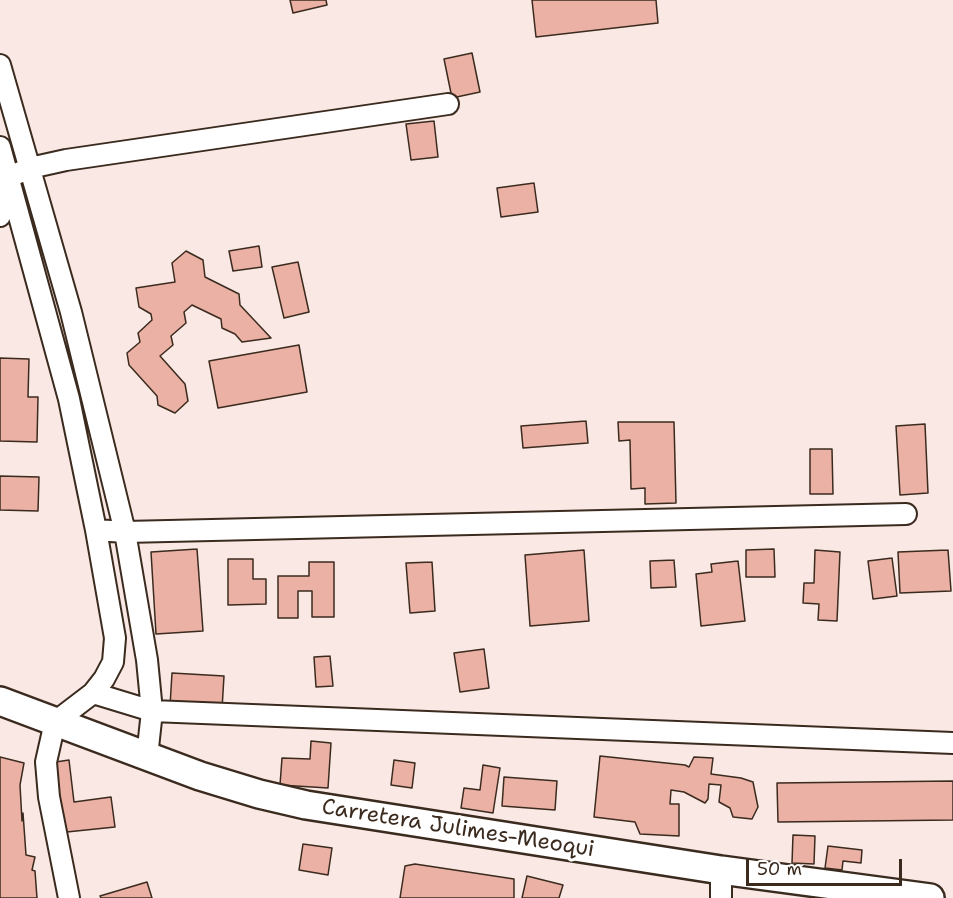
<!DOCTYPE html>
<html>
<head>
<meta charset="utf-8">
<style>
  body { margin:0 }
  #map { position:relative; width:953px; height:898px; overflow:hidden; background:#f9e8e4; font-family:"Shantell Sans",sans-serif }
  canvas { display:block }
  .scale { position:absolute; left:746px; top:859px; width:156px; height:27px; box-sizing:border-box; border:3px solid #3b2a1e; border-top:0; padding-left:8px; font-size:18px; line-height:21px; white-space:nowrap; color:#3b2a1e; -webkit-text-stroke:4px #fff; paint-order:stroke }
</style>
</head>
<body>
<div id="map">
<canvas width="953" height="898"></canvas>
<div class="scale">50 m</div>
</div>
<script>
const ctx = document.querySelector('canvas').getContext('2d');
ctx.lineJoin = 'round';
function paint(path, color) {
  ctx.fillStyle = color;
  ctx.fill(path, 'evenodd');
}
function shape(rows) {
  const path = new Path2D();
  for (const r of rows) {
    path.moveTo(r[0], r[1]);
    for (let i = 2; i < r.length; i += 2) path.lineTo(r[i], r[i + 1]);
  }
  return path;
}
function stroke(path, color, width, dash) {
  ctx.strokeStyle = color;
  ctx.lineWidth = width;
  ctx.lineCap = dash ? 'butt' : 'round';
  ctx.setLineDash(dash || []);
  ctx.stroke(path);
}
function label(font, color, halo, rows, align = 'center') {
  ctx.font = font + ' "Shantell Sans",sans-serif';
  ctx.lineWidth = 6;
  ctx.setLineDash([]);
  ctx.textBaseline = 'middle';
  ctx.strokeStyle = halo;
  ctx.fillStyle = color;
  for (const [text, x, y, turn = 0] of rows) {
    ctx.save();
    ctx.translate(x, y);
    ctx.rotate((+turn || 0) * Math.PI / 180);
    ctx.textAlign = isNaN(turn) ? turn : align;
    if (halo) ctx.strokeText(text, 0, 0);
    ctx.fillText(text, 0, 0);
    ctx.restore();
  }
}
const building = shape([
  [290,0,326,0,327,5,293,13,290,0],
  [532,0,656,0,658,23,536,37,532,0],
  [472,53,480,92,452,98,444,59,472,53],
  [434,121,438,157,411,160,406,124,434,121],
  [534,183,538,212,501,217,497,188,534,183],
  [259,246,262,267,233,271,229,251,259,246],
  [186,251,203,260,205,277,239,294,240,305,271,338,242,342,235,334,222,328,221,319,192,305,184,312,186,323,171,336,173,345,160,356,185,384,188,401,175,413,158,405,157,396,129,365,127,353,140,342,138,333,152,320,151,314,139,307,136,288,175,282,172,263,186,251],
  [298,262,309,312,284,318,272,267,298,262],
  [299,345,307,392,218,408,209,361,299,345],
  [0,358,29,359,28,397,38,397,37,442,0,441,0,358],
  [586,421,588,443,523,448,521,426,586,421],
  [618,422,674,422,676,503,645,504,645,488,631,489,630,440,619,441,618,422],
  [925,424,928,493,900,495,896,426,925,424],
  [810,449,832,449,833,494,810,494,810,449],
  [0,476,39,477,38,511,0,510,0,476],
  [197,549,203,631,156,634,151,552,197,549],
  [774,549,775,577,746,577,746,550,774,549],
  [584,550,589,621,530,626,525,555,584,550],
  [815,550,840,552,837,621,818,620,819,604,803,603,804,583,814,583,815,550],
  [948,550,951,591,900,593,898,552,948,550],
  [892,558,897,596,873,599,868,561,892,558],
  [228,559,253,559,253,579,266,579,266,604,228,605,228,559],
  [674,560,676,587,651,588,650,561,674,560],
  [738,561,745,621,701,626,696,574,712,572,711,564,738,561],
  [309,562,334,562,334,617,312,617,312,591,298,591,298,618,278,618,278,576,309,576,309,562],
  [432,562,435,611,410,613,406,563,432,562],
  [484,649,489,688,460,692,454,653,484,649],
  [330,656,333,686,316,687,314,657,330,656],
  [172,673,224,676,222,709,170,706,172,673],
  [311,741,331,743,328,788,280,785,282,758,310,759,311,741],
  [600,756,685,765,689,767,694,757,713,758,711,774,741,778,753,782,758,807,752,819,733,817,730,808,719,802,721,785,709,784,708,799,705,803,684,792,671,790,670,804,679,804,679,836,640,834,635,822,594,817,600,756],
  [0,757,24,763,20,785,22,821,23,813,26,855,35,857,32,870,35,871,37,898,0,898,0,757],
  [69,760,74,802,111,797,115,827,57,833,49,763,69,760],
  [394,760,415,763,412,788,391,785,394,760],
  [483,765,500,768,493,813,461,808,464,788,480,790,483,765],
  [504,777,557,781,555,810,502,806,504,777],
  [953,781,953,820,778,822,777,783,953,781],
  [793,835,815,836,814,864,792,863,793,835],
  [303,844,332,848,328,875,299,870,303,844],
  [828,846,862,850,861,863,843,861,842,870,825,868,828,846],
  [415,864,514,879,514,898,400,898,405,866,415,864],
  [527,876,563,885,559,898,522,898,527,876],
  [147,882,152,898,101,898,100,896,147,882]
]);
const minor = shape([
  [0,65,71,312,125,532,147,660,152,711,147,757],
  [0,147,69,399,96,530,115,638,113,662,104,679,93,693,55,722,46,762,49,797,69,898],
  [0,216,9,177,30,168,66,160,448,104],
  [96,530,125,532,906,514],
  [93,693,152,711,953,743],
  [721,870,721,898]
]);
const secondary = shape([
  [0,701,200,776,259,794,306,805,721,870,930,898]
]);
const streetNames = [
  ["Carretera Julimes-Meoqui",458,829,9]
];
paint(building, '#eab1a4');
stroke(building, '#3b2a1e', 1.5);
stroke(minor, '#3b2a1e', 24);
stroke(secondary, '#3b2a1e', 32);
stroke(minor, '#fff', 20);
stroke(secondary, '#fff', 27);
label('22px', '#3b2a1e', '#fff', streetNames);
</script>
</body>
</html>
